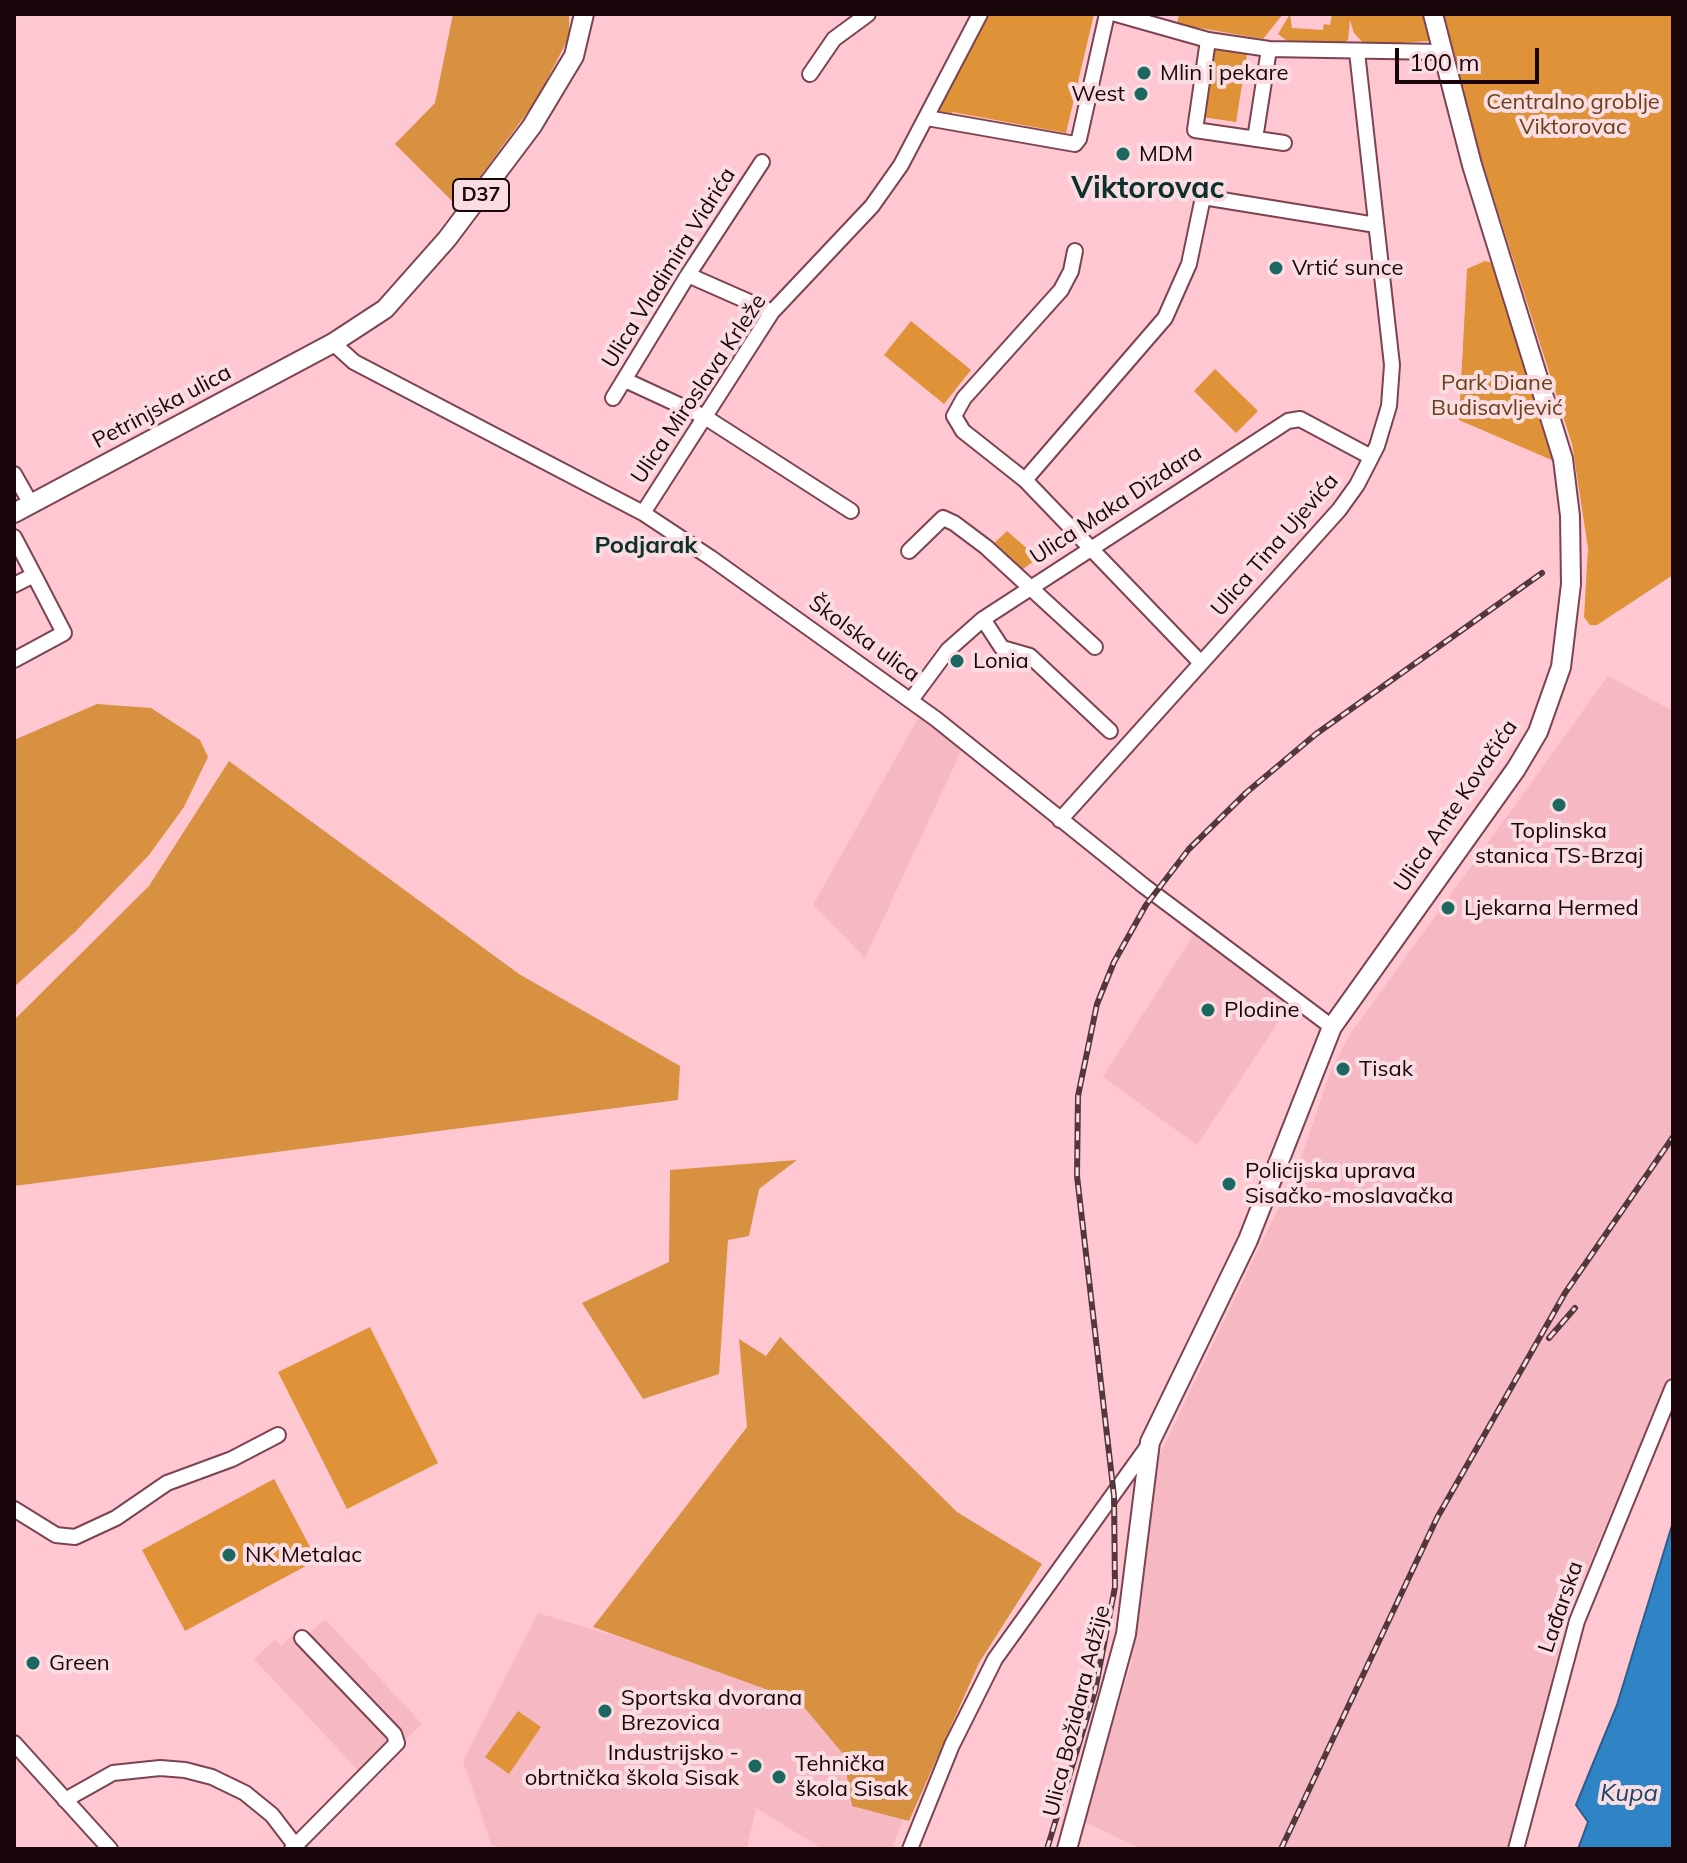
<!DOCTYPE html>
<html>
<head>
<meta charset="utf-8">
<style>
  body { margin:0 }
  #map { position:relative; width:1687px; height:1863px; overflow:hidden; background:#fec7d1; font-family:Mulish,sans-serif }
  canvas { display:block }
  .frame { position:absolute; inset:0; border:16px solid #1a050a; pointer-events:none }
  .scale { position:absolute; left:1395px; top:48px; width:144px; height:36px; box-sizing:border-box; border:4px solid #1a050a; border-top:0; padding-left:10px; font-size:24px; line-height:28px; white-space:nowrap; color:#1a050a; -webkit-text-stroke:6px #f9dde2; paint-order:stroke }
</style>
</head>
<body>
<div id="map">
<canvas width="1687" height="1863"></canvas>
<div class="frame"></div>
<div class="scale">100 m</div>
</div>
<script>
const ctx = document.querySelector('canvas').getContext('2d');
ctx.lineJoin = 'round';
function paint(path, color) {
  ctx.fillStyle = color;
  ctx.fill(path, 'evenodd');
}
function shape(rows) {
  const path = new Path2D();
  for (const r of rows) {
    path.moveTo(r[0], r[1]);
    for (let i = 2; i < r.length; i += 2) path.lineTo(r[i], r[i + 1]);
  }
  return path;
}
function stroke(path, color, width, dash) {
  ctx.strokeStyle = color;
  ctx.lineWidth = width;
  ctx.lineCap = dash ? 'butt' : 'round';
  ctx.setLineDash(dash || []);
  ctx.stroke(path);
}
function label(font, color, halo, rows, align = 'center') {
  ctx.font = font + ' Mulish,sans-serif';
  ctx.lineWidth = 8;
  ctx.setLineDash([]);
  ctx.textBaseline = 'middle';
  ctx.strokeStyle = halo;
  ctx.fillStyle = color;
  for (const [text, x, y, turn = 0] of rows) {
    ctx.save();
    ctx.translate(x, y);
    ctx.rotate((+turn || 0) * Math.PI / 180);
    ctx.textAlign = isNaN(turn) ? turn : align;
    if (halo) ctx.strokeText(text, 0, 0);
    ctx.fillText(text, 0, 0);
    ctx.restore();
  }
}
const built = shape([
  [1608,676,1673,711,1673,1368,1568,1613,1511,1849,1141,1849,1083,1821,1132,1661,1135,1617,1160,1454,1298,1167,1331,1070,1351,1033],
  [919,717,962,749,865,958,813,905],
  [1194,934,1289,1006,1197,1145,1103,1077],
  [538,1613,801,1692,905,1815,892,1849,823,1849,756,1808,747,1849,507,1849,491,1844,463,1761],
  [325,1619,422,1724,365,1778,254,1659,275,1640,281,1646,300,1628,308,1635]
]);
const green = shape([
  [986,14,1094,14,1066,133,952,112,950,118,941,117,938,112],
  [1179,14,1283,14,1263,39,1177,24],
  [1290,14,1292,28,1323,30,1324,24,1330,25,1332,14,1425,14,1429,41,1365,45,1354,33,1350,20,1348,40,1341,44,1287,41,1278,34],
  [1444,14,1673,14,1673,575,1597,625,1590,625,1584,617,1588,548,1572,444,1480,155],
  [1212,49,1247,54,1236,122,1202,117],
  [1485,261,1493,263,1554,461,1459,420,1467,269],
  [911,321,971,370,944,404,884,355],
  [1215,369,1258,411,1236,433,1194,391],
  [1007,531,1038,558,1019,572,991,546],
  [370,1327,438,1463,347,1509,278,1372],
  [274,1479,317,1560,185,1631,142,1550],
  [518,1711,541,1727,509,1774,485,1757]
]);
const forest = shape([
  [453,14,569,14,569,37,537,99,458,207,395,144,435,103],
  [97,704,151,708,200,740,208,757,184,807,149,855,75,932,14,987,14,740],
  [229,761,519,974,680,1066,678,1100,14,1186,14,1020,149,886],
  [797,1160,759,1189,749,1236,728,1240,719,1374,643,1399,582,1303,669,1262,670,1170],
  [780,1337,957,1512,1042,1564,979,1663,909,1821,852,1806,843,1754,799,1701,593,1627,747,1427,739,1339,766,1356]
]);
const water = shape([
  [1673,1522,1673,1849,1578,1849,1588,1822,1576,1805,1617,1705,1673,1522]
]);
const minor = shape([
  [1116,14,1208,40,1269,49,1441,52],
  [1208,40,1195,130,1284,143],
  [810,74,834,39,868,14],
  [927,118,1075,144,1079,139,1107,14],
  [1255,139,1269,49],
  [1075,251,1071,271,1061,290,964,398,954,416,963,431,1025,480,1201,663],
  [688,275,772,312],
  [333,343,354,362,643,513,711,558,936,719,1144,886,1332,1027],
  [625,380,705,417,851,511],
  [613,398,688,275,762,162],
  [14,474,31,504],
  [1025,480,1165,318,1189,264,1203,197,1376,225],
  [643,513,772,312,872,206,901,165,980,14],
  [14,537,34,575,14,585],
  [909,551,943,518,954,523,986,547,1095,647],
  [983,619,1002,648,1030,656,1110,731],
  [14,660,64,633,34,575],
  [911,700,948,650,983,619,1288,421,1300,419,1371,457],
  [1060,820,1339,510,1357,485,1377,446,1389,406,1392,365,1357,52],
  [14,1509,56,1535,75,1537,116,1518,167,1483,232,1459,278,1435],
  [14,1743,110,1849],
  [65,1800,113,1773,160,1768,185,1770,212,1777,245,1793,272,1815,298,1849],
  [292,1849,397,1743,394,1734,302,1638],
  [910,1849,952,1745,995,1659,1148,1446],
  [1516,1849,1577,1621,1673,1387]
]);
const major = shape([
  [14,513,333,343,385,309,447,239,532,126,574,56,584,14],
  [1067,1849,1126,1634,1150,1442,1248,1240,1332,1027,1516,769,1538,732,1561,667,1571,584,1570,516,1563,459,1472,165,1433,14]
]);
const rail = shape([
  [1549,1338,1575,1308],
  [1047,1849,1095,1691,1115,1587,1114,1496,1077,1176,1078,1096,1097,1004,1114,962,1146,905,1189,849,1247,792,1316,734,1542,573],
  [1281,1849,1437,1518,1565,1293,1673,1137]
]);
const markers = [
  [1144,73,8,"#1c6760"],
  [1141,94,8,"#1c6760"],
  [1123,154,8,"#1c6760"],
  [1276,268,8,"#1c6760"],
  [957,661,8,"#1c6760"],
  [1559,805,8,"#1c6760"],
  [1448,908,8,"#1c6760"],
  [1208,1010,8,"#1c6760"],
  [1343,1069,8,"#1c6760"],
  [1229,1184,8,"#1c6760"],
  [229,1555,8,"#1c6760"],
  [33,1663,8,"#1c6760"],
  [605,1711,8,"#1c6760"],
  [755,1766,8,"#1c6760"],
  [779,1777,8,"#1c6760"]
];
const shields = [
  [481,195,56]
];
const shieldNames = [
  ["D37",481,195]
];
const poiNames = [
  ["Mlin i pekare",1160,73],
  ["West",1125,94,"right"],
  ["MDM",1139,154],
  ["Vrtić sunce",1292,268],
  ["Lonia",973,661],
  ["Toplinska",1559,831,"center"],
  ["stanica TS-Brzaj",1559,856,"center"],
  ["Ljekarna Hermed",1464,908],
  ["Plodine",1224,1010],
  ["Tisak",1359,1069],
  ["Policijska uprava",1245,1171],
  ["Sisačko-moslavačka",1245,1196],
  ["NK Metalac",245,1555],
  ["Green",49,1663],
  ["Sportska dvorana",621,1698],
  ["Brezovica",621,1723],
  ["Industrijsko -",739,1753,"right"],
  ["obrtnička škola Sisak",739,1778,"right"],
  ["Tehnička",795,1764],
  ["škola Sisak",795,1789]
];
const parkNames = [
  ["Centralno groblje",1573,102],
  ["Viktorovac",1573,127],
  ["Park Diane",1497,383],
  ["Budisavljević",1497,408]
];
const streetNames = [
  ["Ulica Vladimira Vidrića",669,268,-58],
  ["Ulica Miroslava Krleže",699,389,-56],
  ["Petrinjska ulica",162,407,-28],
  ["Ulica Maka Dizdara",1116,505,-33],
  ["Ulica Tina Ujevića",1275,545,-49],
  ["Školska ulica",864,639,36],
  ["Ulica Ante Kovačića",1456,806,-56],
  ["Lađarska",1561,1607,-71],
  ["Ulica Božidara Adžije",1077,1711,-76]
];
const neighbourhoodNames = [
  ["Podjarak",646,546]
];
const waterNames = [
  ["Kupa",1629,1794]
];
const districtNames = [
  ["Viktorovac",1148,189]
];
paint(built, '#f6b9c4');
paint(green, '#e09238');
paint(forest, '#d89141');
paint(water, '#2f84c5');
stroke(water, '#295e8d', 2);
stroke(minor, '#7c4350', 18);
stroke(major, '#7c4350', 22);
stroke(minor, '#fff', 14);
stroke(major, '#fff', 18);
stroke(rail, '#54373d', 6);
stroke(rail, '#f9dde2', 3, [9]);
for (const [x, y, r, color] of markers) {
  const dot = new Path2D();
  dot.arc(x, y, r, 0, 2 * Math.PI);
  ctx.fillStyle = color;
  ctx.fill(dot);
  stroke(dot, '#f9dde2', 3);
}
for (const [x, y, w] of shields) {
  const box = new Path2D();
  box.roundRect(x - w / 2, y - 16, w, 32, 6);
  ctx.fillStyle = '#f9dde2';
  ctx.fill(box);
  stroke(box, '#1a050a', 2);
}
label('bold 20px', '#1a050a', null, shieldNames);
label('22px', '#1a050a', '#f9dde2', poiNames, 'left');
label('22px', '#674218', '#f9dde2', parkNames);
label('22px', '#1a050a', '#f9dde2', streetNames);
label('bold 24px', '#0e302d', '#f9dde2', neighbourhoodNames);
label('italic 24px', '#1a4568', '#f9dde2', waterNames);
label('bold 30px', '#0e302d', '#f9dde2', districtNames);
</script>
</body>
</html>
